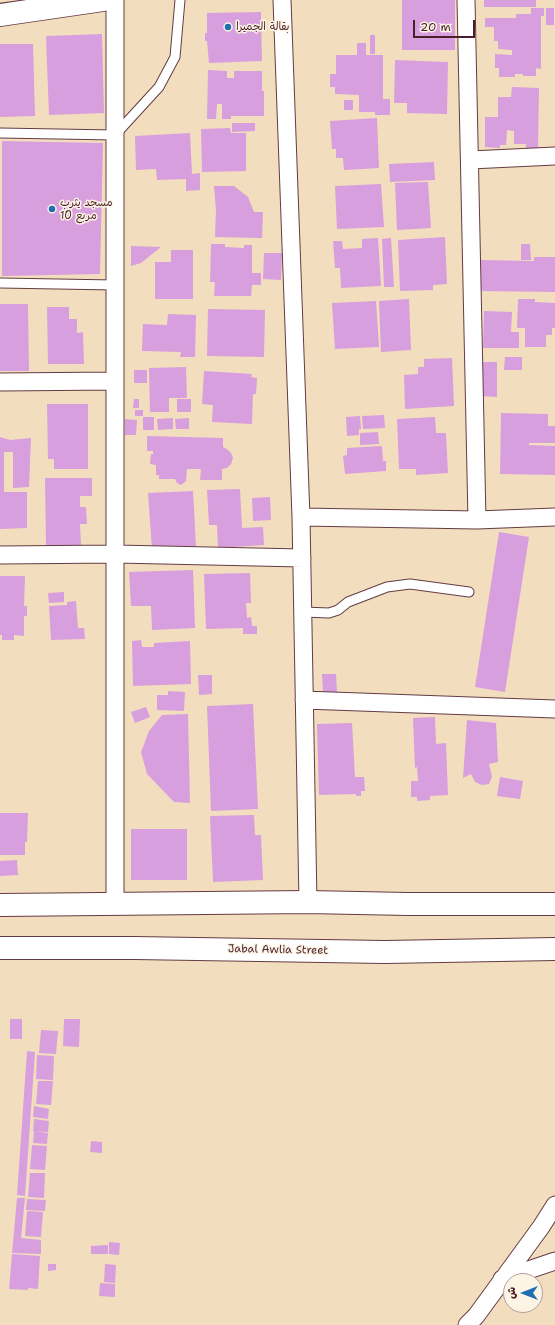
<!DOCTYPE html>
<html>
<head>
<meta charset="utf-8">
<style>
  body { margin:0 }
  #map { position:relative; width:555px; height:1325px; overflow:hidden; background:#f3ddbf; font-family:"Shantell Sans","Playpen Sans Arabic",sans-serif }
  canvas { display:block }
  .north { position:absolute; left:503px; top:1273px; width:40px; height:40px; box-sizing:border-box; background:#fcf5e5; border:1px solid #b59f9b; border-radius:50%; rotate:270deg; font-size:11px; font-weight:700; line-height:16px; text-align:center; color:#4a1f2b }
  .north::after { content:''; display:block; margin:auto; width:14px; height:18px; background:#1f6fb2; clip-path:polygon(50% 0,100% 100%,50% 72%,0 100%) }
  .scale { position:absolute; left:413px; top:20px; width:62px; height:18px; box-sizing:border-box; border:2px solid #4a1f2b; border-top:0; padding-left:5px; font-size:12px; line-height:14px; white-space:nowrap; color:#4a1f2b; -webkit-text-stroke:3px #fcf5e5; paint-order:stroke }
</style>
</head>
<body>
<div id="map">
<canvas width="555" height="1325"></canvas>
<div class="north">ش</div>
<div class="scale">20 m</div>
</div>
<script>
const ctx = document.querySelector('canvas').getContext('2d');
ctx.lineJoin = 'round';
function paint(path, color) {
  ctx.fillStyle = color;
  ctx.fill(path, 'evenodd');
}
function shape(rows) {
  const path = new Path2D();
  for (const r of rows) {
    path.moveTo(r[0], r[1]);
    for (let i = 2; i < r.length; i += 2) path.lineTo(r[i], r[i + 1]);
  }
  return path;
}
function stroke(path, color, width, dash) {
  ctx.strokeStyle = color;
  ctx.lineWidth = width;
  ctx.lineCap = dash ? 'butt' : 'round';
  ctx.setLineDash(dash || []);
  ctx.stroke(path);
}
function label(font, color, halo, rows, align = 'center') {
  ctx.font = font + ' "Shantell Sans","Playpen Sans Arabic",sans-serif';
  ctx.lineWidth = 3;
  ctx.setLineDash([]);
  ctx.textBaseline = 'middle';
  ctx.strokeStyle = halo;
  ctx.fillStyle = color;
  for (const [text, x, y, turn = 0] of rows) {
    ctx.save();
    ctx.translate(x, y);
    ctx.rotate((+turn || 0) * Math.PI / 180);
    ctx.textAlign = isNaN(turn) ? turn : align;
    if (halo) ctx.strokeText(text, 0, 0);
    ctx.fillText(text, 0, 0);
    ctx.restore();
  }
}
const building = shape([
  [402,0,455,0,455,50,402,50],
  [484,0,536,0,536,7,484,7],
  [531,8,544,8,544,16,541,16,541,69,536,68,536,76,523,76,523,74,515,74,515,77,499,77,499,68,495,68,495,54,512,55,512,50,498,49,498,41,494,41,494,27,485,27,485,18,516,18,516,14,531,14],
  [546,8,554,8,554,25,546,25],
  [261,12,262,61,209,63,207,41,205,41,205,33,207,33,207,13],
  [102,34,104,113,49,115,46,36],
  [370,35,375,35,375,54,370,54],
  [357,43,366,43,366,55,383,55,383,99,390,99,390,115,375,115,375,112,359,112,359,95,335,94,335,87,330,87,330,74,336,74,336,55,357,55],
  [0,44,33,44,35,116,0,117],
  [395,60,448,62,447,114,407,113,407,103,394,103],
  [208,70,227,71,227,78,234,78,234,71,262,71,262,91,264,91,264,116,231,116,231,119,222,119,222,104,217,104,216,119,207,119],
  [512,87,539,88,538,149,526,149,526,144,514,144,514,131,507,130,506,145,500,145,500,148,485,147,485,117,498,117,498,97,511,97],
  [344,100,353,100,353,110,344,110],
  [377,118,379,168,344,170,343,158,336,158,336,149,332,149,330,121],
  [232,123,255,123,255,131,232,132],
  [230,128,231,133,246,133,246,171,202,172,201,129],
  [190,133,192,174,200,173,200,190,186,191,186,179,157,180,156,169,136,170,135,136],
  [2,141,103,143,100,274,2,276],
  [434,162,435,180,390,182,389,164],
  [428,182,431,228,397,230,395,183],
  [381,184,384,227,337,229,335,186],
  [214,186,234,186,248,197,254,212,263,212,262,238,215,237,216,210],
  [445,237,447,284,433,285,433,290,400,291,398,240],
  [378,238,381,286,341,288,340,268,335,268,333,241,342,241,343,249,362,248,362,239],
  [391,238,394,287,384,287,382,239],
  [211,244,225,244,225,247,244,248,244,245,252,245,252,273,261,273,261,285,252,285,251,296,214,296,215,282,210,282],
  [521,244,530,244,531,260,521,260],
  [131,246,161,247,141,263,131,266],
  [171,250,193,250,193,299,155,299,155,262,171,262],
  [264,253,282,253,281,280,263,279],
  [534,257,555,257,555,292,480,291,481,260,534,261],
  [409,299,411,350,381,352,379,301],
  [518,299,535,299,535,302,555,303,555,328,552,328,552,335,546,335,546,347,525,347,525,328,517,328],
  [376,301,379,347,335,349,332,303],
  [0,304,28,304,29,371,0,371],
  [47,307,69,307,69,319,77,319,77,333,83,332,84,364,48,364],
  [208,309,265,310,264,357,207,356],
  [484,311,512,312,511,332,519,332,519,348,483,348],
  [168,314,196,315,195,357,180,357,181,352,142,351,143,324,167,325],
  [505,357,522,357,522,370,504,370],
  [452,358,454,406,405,409,404,375,418,374,418,367,424,367,424,359],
  [482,362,497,362,497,397,481,396],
  [186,367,187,398,169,398,169,412,150,412,149,368],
  [134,370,147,370,147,383,134,383],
  [204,371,252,374,251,377,257,378,256,394,253,394,252,424,212,422,213,405,202,404],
  [134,399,139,399,139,408,133,408],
  [177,399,191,399,191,412,177,412],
  [47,404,88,404,88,469,54,469,54,459,48,459],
  [135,410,143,410,143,416,135,416],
  [501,413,548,414,548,426,555,426,555,443,529,443,529,445,555,446,555,475,500,474],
  [384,415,385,428,363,429,362,416],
  [360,416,361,429,359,429,359,435,347,436,346,417],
  [143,417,154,417,154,430,143,430],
  [435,417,436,433,446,433,448,473,416,475,416,469,399,469,397,419],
  [173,418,173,429,158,430,157,419],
  [189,418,189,429,176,429,175,419],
  [125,419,137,420,136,435,125,435],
  [378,432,379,444,360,445,360,433],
  [147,436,223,438,223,447,227,449,231,453,233,458,231,464,227,468,222,469,222,480,200,480,201,469,187,469,186,481,181,485,177,483,175,479,159,479,159,475,156,475,156,465,150,464,151,454,153,454,153,451,147,451],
  [0,437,10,440,31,438,29,487,13,488,13,452,4,452,4,492,27,492,27,528,0,529],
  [382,446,383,461,386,461,386,471,345,474,343,456,347,455,347,448],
  [45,478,92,478,92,496,80,496,80,507,86,507,87,524,80,524,81,546,46,546],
  [240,489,242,528,263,527,264,545,218,548,217,525,209,525,207,490],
  [193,491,196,547,152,549,148,493],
  [270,497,271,520,253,521,252,498],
  [499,532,529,537,505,692,475,687],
  [193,570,195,628,152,630,151,606,131,606,129,572],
  [250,573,251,603,246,603,247,618,251,617,252,626,257,626,257,634,243,634,243,628,206,629,204,574],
  [0,576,25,576,24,606,27,606,27,616,24,616,24,636,14,635,14,640,2,640,2,635,0,635],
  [64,592,64,602,49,603,48,593],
  [76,601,78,628,84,628,85,639,51,640,49,606,67,605,67,602],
  [141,640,142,647,154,647,154,643,190,641,191,684,133,686,132,641],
  [322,674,336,674,337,692,323,692],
  [198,675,212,675,212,694,199,695],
  [168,691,185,692,184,711,157,710,157,695,168,695],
  [253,704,258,809,211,811,207,706],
  [146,707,150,717,135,723,131,712],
  [188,714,190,803,174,802,147,774,141,752,149,731,162,715],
  [435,717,436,744,446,743,448,795,430,796,430,800,417,801,417,797,411,797,411,781,418,781,417,767,415,768,413,718],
  [467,720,496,723,498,762,489,764,492,777,489,784,482,785,475,782,471,774,463,778],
  [352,723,355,777,364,777,365,791,361,791,361,796,356,796,356,794,319,795,317,724],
  [500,777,523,781,520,799,497,796],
  [0,813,28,813,27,842,25,842,25,855,0,855],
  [254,815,255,835,261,835,263,880,213,882,210,816],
  [131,829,187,829,187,880,131,880],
  [17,860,18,875,0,876,0,861],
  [10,1019,22,1019,22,1039,10,1039],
  [64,1019,80,1019,79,1047,63,1046],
  [41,1030,58,1031,56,1054,39,1053],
  [27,1051,35,1052,25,1196,17,1195],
  [37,1055,54,1056,53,1080,36,1079],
  [38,1081,53,1081,51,1105,36,1104],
  [34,1106,49,1109,48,1119,33,1117],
  [34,1119,49,1121,48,1132,33,1131],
  [34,1131,48,1133,47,1144,33,1143],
  [91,1141,102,1142,102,1153,90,1152],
  [32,1145,47,1146,45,1170,30,1169],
  [30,1173,45,1173,44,1198,28,1197],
  [17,1198,25,1198,21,1238,41,1240,41,1254,12,1253],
  [27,1199,46,1200,45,1211,26,1210],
  [27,1211,43,1212,41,1237,25,1236],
  [109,1242,120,1243,119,1255,109,1254],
  [108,1245,108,1254,91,1254,91,1246],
  [12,1254,40,1256,38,1289,28,1288,28,1290,9,1289],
  [48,1264,56,1264,56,1270,48,1271],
  [105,1264,116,1265,115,1283,104,1282],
  [100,1283,115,1284,115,1297,99,1296]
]);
const lane = shape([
  [0,133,115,135,159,87,175,57,180,0],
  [0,283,115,285],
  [303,612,329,613,338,610,348,602,387,587,410,584,469,592]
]);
const street = shape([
  [282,0,301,517,308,902],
  [466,0,477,520],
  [470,160,555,156],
  [0,382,115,381],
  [301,517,477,520,555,517],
  [0,555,116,554,302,558],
  [304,700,555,709],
  [115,904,115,0],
  [502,1279,555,1261],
  [467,1325,476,1316,541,1227,555,1205]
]);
const secondary = shape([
  [0,15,103,0]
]);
const primary = shape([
  [0,905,308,902,408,904,555,904],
  [0,948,134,948,385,952,555,949]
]);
const markers = [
  [228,27,4,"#1f6fb2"],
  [52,209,4,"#1f6fb2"]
];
const poiNames = [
  ["بقالة الجميرا",236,27],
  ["مسجد يثرب",60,203],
  ["مربع 10",60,216]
];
const streetNames = [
  ["Jabal Awlia Street",278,950,1]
];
paint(building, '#d79fdd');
stroke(lane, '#633c41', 11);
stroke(street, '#633c41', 19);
stroke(secondary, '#633c41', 24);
stroke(primary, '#633c41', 24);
stroke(lane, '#fff', 9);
stroke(street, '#fff', 17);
stroke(secondary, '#fff', 22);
stroke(primary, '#fff', 22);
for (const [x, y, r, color] of markers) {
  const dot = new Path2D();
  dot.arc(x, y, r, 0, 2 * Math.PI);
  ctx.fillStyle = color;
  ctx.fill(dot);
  stroke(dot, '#fcf5e5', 1.5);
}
label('11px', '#4a1f2b', '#fcf5e5', poiNames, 'left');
label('11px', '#4a1f2b', '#fcf5e5', streetNames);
</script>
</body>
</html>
